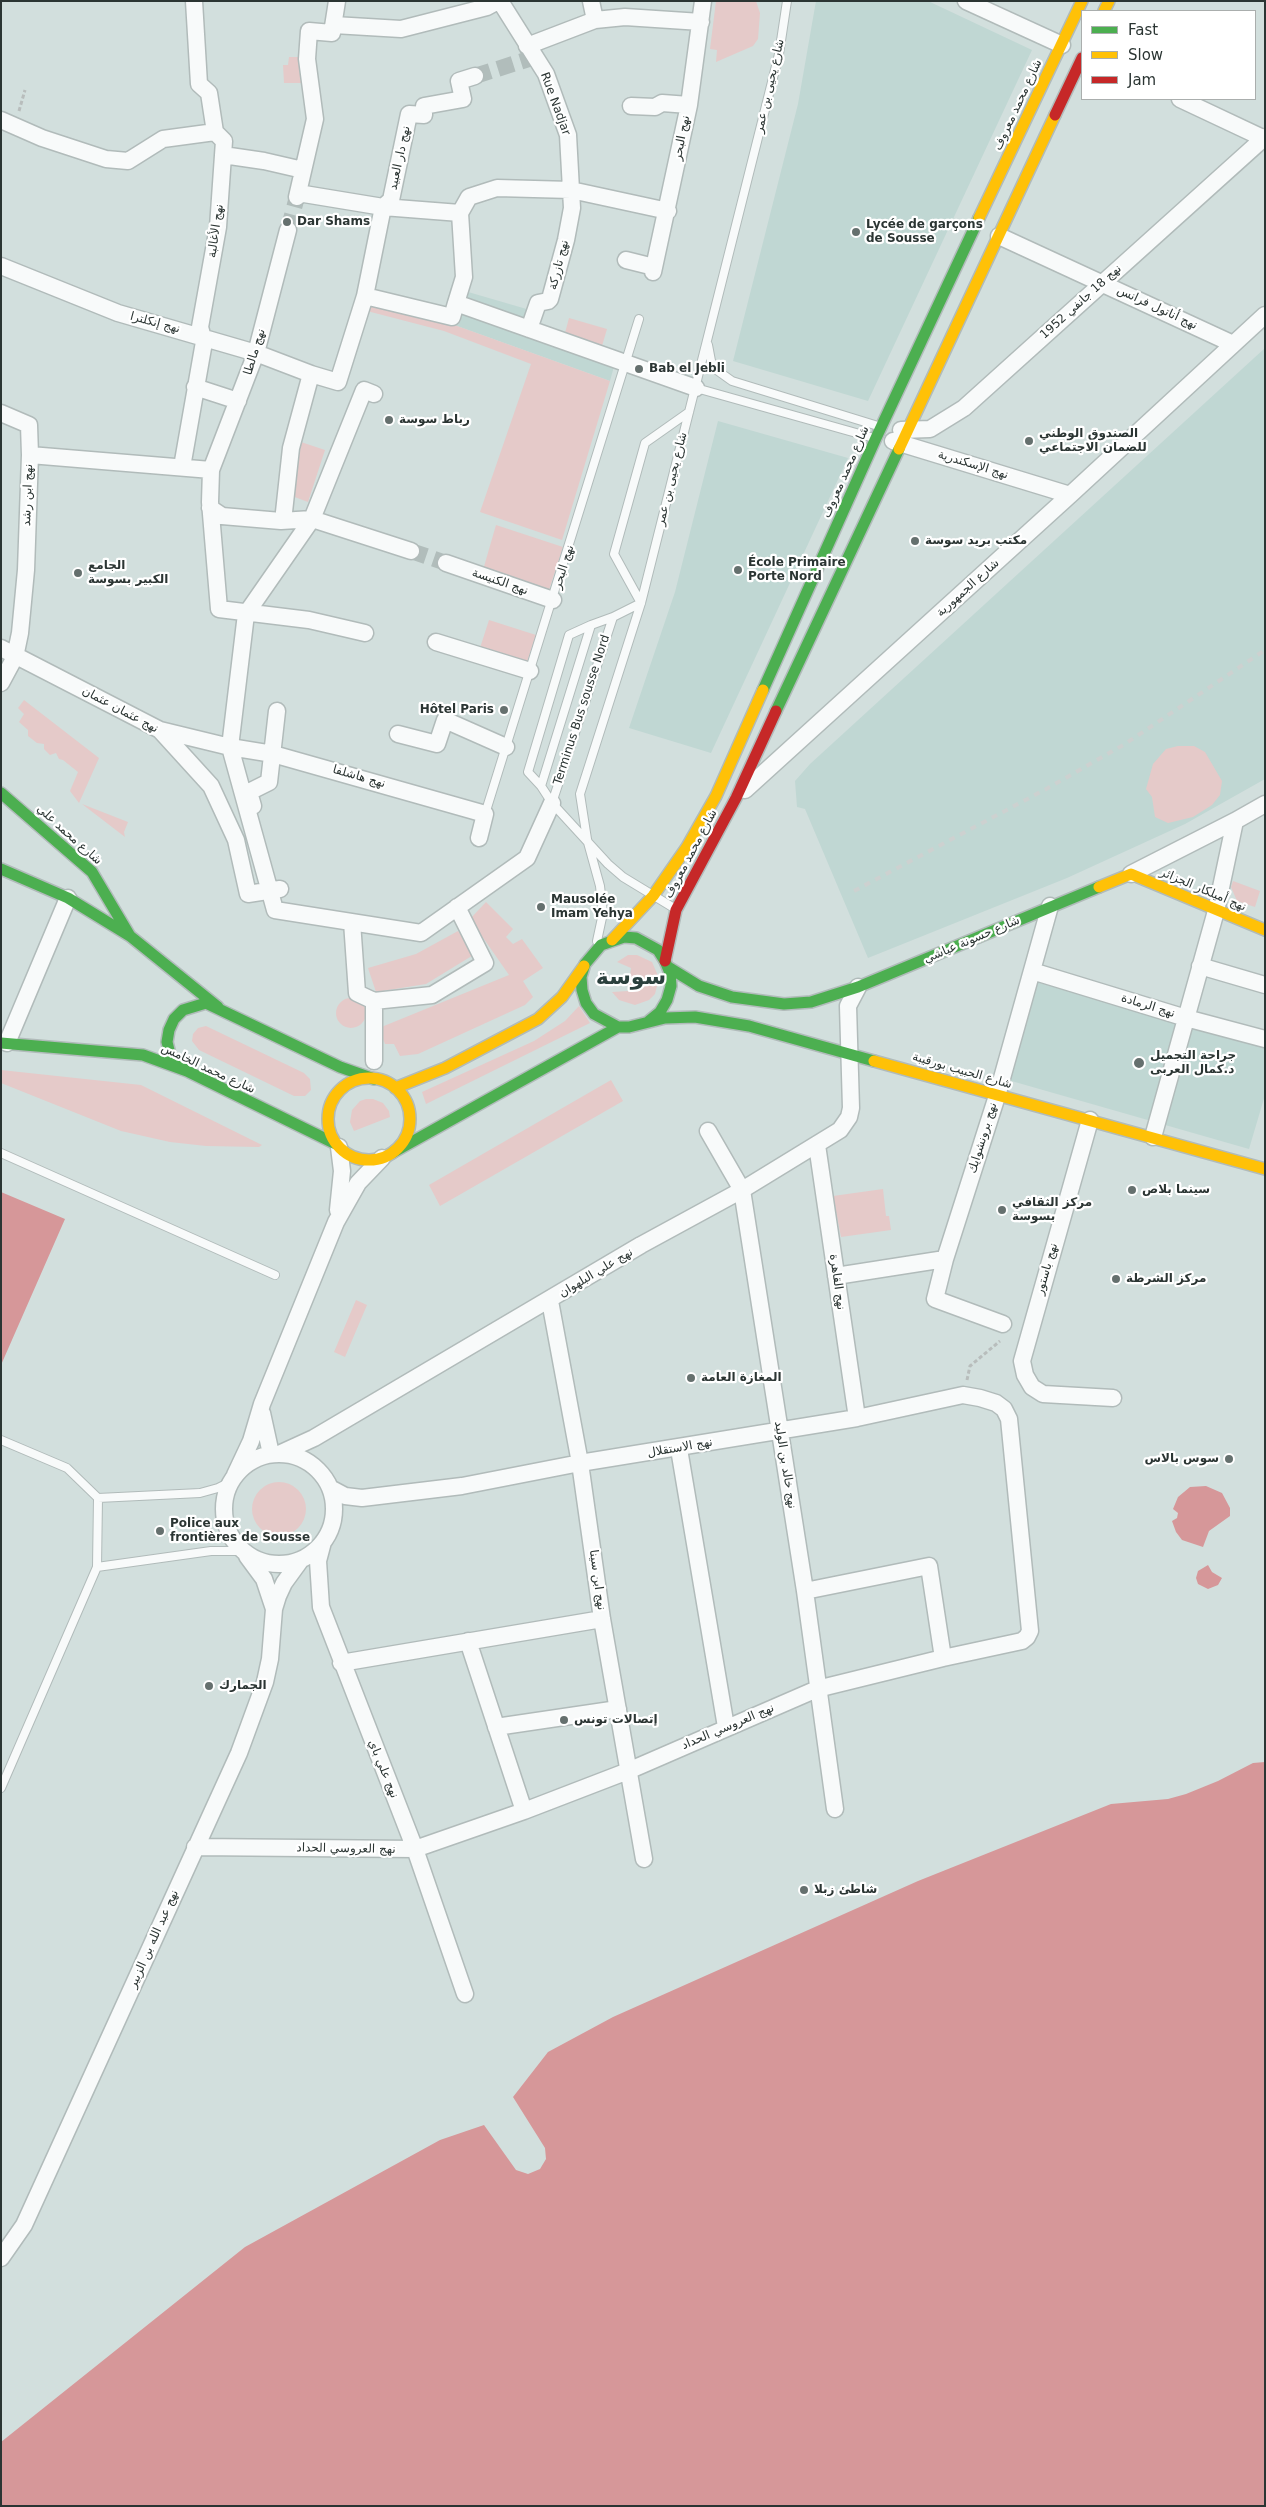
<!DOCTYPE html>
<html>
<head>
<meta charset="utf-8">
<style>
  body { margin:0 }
  #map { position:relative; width:1266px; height:2507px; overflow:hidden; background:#d2dfdd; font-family:"DejaVu Sans",sans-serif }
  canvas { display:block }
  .frame { position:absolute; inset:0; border:2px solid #2b3533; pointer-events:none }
  .legend { position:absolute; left:1081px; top:10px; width:175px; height:90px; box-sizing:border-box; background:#fff; border:1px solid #aaaead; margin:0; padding:6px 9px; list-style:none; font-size:15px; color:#2b3533 }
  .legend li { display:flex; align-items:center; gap:10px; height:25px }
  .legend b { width:25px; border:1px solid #aaaead }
</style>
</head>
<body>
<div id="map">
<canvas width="1266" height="2507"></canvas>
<div class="frame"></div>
<ul class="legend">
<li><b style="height:6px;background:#4caf50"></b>Fast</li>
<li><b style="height:6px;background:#ffc107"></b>Slow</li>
<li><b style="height:6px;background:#c62828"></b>Jam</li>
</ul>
</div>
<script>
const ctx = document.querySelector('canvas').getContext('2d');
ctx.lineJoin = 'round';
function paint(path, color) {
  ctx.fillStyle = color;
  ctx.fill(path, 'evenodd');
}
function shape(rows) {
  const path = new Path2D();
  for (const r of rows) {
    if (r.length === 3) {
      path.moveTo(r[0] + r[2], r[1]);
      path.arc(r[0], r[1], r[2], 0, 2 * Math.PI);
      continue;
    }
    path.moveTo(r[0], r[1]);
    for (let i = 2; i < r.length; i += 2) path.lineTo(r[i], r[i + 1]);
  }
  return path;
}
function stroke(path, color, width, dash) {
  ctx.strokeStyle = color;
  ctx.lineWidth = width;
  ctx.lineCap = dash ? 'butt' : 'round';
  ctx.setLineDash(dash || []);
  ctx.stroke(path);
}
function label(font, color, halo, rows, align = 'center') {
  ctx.font = font + ' "DejaVu Sans",Vazirmatn,sans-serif';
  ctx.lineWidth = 4.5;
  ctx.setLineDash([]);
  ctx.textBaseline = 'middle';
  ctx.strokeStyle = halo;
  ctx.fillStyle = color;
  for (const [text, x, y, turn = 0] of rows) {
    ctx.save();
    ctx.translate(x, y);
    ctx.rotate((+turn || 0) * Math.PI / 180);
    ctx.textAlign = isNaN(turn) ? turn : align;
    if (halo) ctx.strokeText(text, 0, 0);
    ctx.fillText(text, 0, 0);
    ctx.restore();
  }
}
const built = shape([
  [816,1,928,1,1032,50,868,401,733,361,798,104],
  [451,287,530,310,536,325,618,352,610,381,446,322,445,309],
  [1265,348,1265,779,1185,824,1067,878,868,958,805,809,797,807,795,781,810,764],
  [718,421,848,458,711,753,629,728,675,592],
  [1036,982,1265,1047,1265,1095,1249,1149,1008,1080]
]);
const green = shape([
  [716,1,756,1,760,13,758,39,753,46,716,62,717,50,710,49],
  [289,57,298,57,301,83,284,83,283,65,288,65],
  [369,303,446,322,610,381,562,540,480,512,531,364,444,331,367,311],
  [569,318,607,329,602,346,565,333],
  [301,442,325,450,308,502,292,496],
  [496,525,563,547,549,590,483,570],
  [489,620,536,635,526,665,479,651],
  [24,700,99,758,79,803,70,791,78,772,63,760,59,759,56,753,50,755,44,749,44,744,37,743,28,736,28,730,19,722,24,714,18,708],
  [1178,746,1194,746,1205,752,1222,781,1220,795,1212,805,1193,817,1168,823,1155,817,1152,797,1146,789,1153,764,1166,749],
  [82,804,128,822,124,832,125,837],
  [1233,881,1260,891,1255,907,1237,901,1231,887],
  [486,902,513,929,506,937,513,944,522,939,543,968,523,981,533,997,525,1005,418,1054,400,1056,394,1044,385,1044,379,1028,509,975,470,919],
  [458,931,475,954,426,984,376,992,368,968,416,954],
  [628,955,637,955,652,962,659,978,655,994,649,1000,635,1005,619,1000,612,992,628,991,631,968,617,962],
  [351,1013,15],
  [579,1006,590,1023,426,1104,422,1092,534,1041,565,1021],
  [206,1026,304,1073,310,1079,311,1090,305,1096,294,1096,199,1050,192,1041,193,1034,198,1028],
  [1,1070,141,1085,262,1145,259,1147,206,1146,170,1142,121,1131,1,1083],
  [611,1080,623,1101,440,1206,429,1185],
  [366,1099,373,1099,383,1103,389,1111,390,1117,354,1131,350,1122,352,1110,360,1101],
  [883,1189,886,1216,889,1216,891,1230,841,1237,833,1196],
  [356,1300,367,1305,345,1357,334,1352],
  [279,1509,27]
]);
const water = shape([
  [1,1192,65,1219,1,1365],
  [1206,1486,1222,1493,1230,1508,1230,1516,1209,1531,1203,1547,1182,1540,1176,1532,1172,1521,1177,1518,1178,1513,1173,1509,1178,1497,1190,1487],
  [1208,1565,1212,1572,1222,1578,1218,1585,1208,1589,1198,1584,1196,1578,1198,1571],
  [1265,1762,1265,2506,1,2506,1,2442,245,2247,440,2140,484,2125,516,2170,528,2174,540,2169,546,2159,545,2148,513,2097,548,2052,613,2017,918,1881,1111,1804,1168,1799,1186,1794,1218,1781,1253,1763]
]);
const streetTunnel = shape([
  [475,76,535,57],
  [288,230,297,197],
  [411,551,446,563]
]);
const path = shape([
  [19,111,25,90],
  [967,1380,970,1366,1000,1341]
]);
const lane = shape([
  [708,345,711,361,718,371,732,381,878,426],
  [696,388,874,438],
  [541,786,528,772,569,635,591,625],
  [552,803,541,786,591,625,613,617],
  [485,814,639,319],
  [674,908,623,877,608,864,552,803,613,617,641,603,614,554,645,443,689,412],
  [597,941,603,913,600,886,587,839,580,794,641,603,779,54,787,1],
  [1,1153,275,1275],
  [1,1440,67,1468,98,1498,97,1567,1,1788],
  [98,1498,200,1493,218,1488,230,1482],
  [97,1567,211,1551,242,1551]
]);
const street = shape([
  [500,1,546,74,568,135,572,208,566,240,550,299,548,301,538,303,529,329],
  [591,1,595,20],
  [966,1,1062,45],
  [334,25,401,29,487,7,498,1],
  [527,46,595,20,625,17,701,22],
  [1180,99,1265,139],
  [631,106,655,107,662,103,689,105],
  [1,120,42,138,106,159,128,161,163,139,215,132],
  [223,155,264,161,303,170],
  [298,193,383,207,460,213],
  [297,197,315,119,307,59,309,31,332,33,337,1],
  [668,211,571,190,497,188,469,197,460,213,464,277,456,303,696,388],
  [288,230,256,353,211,470,210,502,219,609,309,620,365,633],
  [999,236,1233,344],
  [626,260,654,267],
  [1,266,118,313,256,353,311,374],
  [653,272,689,105,703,1],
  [365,296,383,207,391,200,409,114,424,115,424,106,463,99,459,81,475,76],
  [195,387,238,401],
  [374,394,364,390,312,519,246,614,230,747,275,910,421,933,527,858,552,803],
  [1,413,29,425,30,455],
  [901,430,930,429,964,408,1265,137],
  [893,441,1070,495],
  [182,467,204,342,200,327,218,227,224,141,215,132,209,93,199,84,194,1],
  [210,508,222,516,281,521,312,519,411,551],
  [284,512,291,448,311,374,338,382,365,296,452,317,456,303],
  [446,563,553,600],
  [436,642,530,671],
  [1,648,160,730,211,786,236,840,248,894,280,889],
  [1,683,15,657,20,633,26,570,30,455,211,470],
  [160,730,230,747,273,754,485,814,479,838],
  [398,734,437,744,445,720,506,747],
  [745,790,1070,495,1265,315],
  [253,806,249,792,269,782,277,711],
  [1131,874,1235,821,1265,804],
  [352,922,357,993,374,1001,432,995,485,963,457,907],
  [1200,966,1265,985],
  [1032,971,1186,1018,1265,1039],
  [7,1043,68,898],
  [374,1061,374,1001],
  [1090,1120,1022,1361,1025,1375,1032,1387,1043,1394,1113,1398],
  [708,1131,742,1190,805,1591,835,1809],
  [1153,1137,1216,911,1235,821],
  [817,1145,857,1418],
  [338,1210,342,1171,339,1147],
  [836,1276,945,1259],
  [550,1301,580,1463,602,1619,644,1859],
  [1003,1324,935,1299,945,1259,997,1096,1050,906],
  [262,1413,271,1454],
  [679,1449,726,1727],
  [279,1509,55],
  [279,1454,314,1438,641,1245,742,1190,840,1130,849,1117,851,1108,848,1006,858,987],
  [235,1475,251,1441,262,1404,336,1222,358,1183,382,1158],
  [323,1542,318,1561,321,1607,415,1849,465,1994],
  [247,1556,264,1579,274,1609],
  [805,1591,929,1566,943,1658],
  [468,1641,524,1811],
  [341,1663,602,1619],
  [496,1727,618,1709],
  [195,1847,415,1849,524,1811,628,1771,817,1689,943,1658,1022,1641,1027,1637,1030,1631,1009,1419,1004,1409,996,1403,980,1398,963,1395,857,1418,580,1463,462,1486,362,1498,345,1496,330,1488],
  [1,2258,24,2225,239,1753,265,1682,270,1659,274,1609,278,1596,284,1583,300,1561]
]);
const fast = shape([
  [763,690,876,438,979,218],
  [776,711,899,449],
  [1,793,92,872,130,936],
  [1,869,68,898,130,936,218,1007],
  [668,967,699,986,732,997,784,1004,811,1002,858,987,1099,887],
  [649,1021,660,1012,667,1000,671,986,670,973,665,961,658,950,636,938,624,937,601,945,585,964,581,977,582,990,586,1003,594,1014,618,1027,629,1027,665,1018,695,1017,749,1026,874,1061],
  [1,1043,143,1055,187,1071,336,1144],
  [187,1071,177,1064,170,1054,167,1042,169,1030,174,1019,183,1010,206,1003,340,1067,374,1079],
  [392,1153,618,1027]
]);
const slow = shape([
  [1104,11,1109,1],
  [979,218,1082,1],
  [899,449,1055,115],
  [1099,887,1131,874,1265,930],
  [612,940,653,896,687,847,716,796,763,690],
  [874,1061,1265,1169],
  [369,1119,41],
  [395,1088,445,1068,538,1019,562,997,584,966]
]);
const jam = shape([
  [1055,115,1082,58],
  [665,961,676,910,736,798,776,711]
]);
const rail = shape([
  [854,891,1048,788,1125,744,1265,650]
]);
const markers = [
  [287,222,5,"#65706e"],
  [856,232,5,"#65706e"],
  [639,369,5,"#65706e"],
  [389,420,5,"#65706e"],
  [1029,441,5,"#65706e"],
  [915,541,5,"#65706e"],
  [738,570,5,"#65706e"],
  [78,573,5,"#65706e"],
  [504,710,5,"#65706e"],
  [541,907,5,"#65706e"],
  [1139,1063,6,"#65706e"],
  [1132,1190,5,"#65706e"],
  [1002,1210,5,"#65706e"],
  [1116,1279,5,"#65706e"],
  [691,1378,5,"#65706e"],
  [1229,1459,5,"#65706e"],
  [160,1531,5,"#65706e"],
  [209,1686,5,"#65706e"],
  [564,1720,5,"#65706e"],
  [804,1890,5,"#65706e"]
];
const streetNames = [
  ["شارع يحيى بن عمر",770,86,-77],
  ["Rue Nadjar",555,104,70],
  ["شارع محمد معروف",1018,105,-65],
  ["نهج البحر",682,138,-79],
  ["نهج دار العبيد",400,158,-78],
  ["نهج الأغالبة",216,231,-82],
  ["نهج تازركة",559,265,-76],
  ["نهج 18 جانفي 1952",1081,302,-42],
  ["نهج أناتول فرانس",1157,308,25],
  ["نهج إنكلترا",155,323,15],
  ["نهج مالطا",255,352,-73],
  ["نهج الإسكندرية",973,465,17],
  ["شارع محمد معروف",846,472,-66],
  ["شارع يحيى بن عمر",672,479,-76],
  ["نهج ابن رشد",28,495,-88],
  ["نهج البحر",564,567,-73],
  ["نهج الكنيسة",500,582,19],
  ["شارع الجمهورية",968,588,-42],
  ["نهج عثمان عثمان",120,710,28],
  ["Terminus Bus sousse Nord",582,710,-72],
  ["نهج هاشلفا",359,777,16],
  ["شارع محمد علي",69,835,42],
  ["شارع محمد معروف",691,854,-62],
  ["نهج أميلكار الجزائر",1203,890,23],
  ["شارع حسونة عياشي",972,940,-23],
  ["نهج الرمادة",1148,1006,17],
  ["شارع محمد الخامس",208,1069,25],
  ["شارع الحبيب بورقيبة",962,1071,16],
  ["نهج برونشوايك",983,1138,-73],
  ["نهج باستور",1047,1269,-74],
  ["نهج علي البلهوان",596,1273,-31],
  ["نهج القاهرة",837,1282,82],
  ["نهج الاستقلال",680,1448,-10],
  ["نهج خالد بن الوليد",785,1465,81],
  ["نهج ابن سينا",597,1580,82],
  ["نهج العروسي الحداد",728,1727,-23],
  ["نهج علي باي",383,1769,68],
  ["نهج العروسي الحداد",346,1849,1],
  ["نهج عبد الله بن الزبير",154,1939,-66]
];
const poiNames = [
  ["Dar Shams",297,222],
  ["Lycée de garçons",866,225],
  ["de Sousse",866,239],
  ["Bab el Jebli",649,369],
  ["رباط سوسة",399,420],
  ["الصندوق الوطني",1039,434],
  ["للضمان الاجتماعي",1039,448],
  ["مكتب بريد سوسة",925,541],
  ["École Primaire",748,563],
  ["Porte Nord",748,577],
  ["الجامع",88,566],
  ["الكبير بسوسة",88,580],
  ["Hôtel Paris",494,710,"right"],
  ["Mausolée",551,900],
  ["Imam Yehya",551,914],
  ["جراحة التجميل",1150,1056],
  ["د.كمال العربى",1150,1070],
  ["سينما بلاص",1142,1190],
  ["مركز الثقافي",1012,1203],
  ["بسوسة",1012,1217],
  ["مركز الشرطة",1126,1279],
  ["المغازة العامة",701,1378],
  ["سوس بالاس",1219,1459,"right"],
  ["Police aux",170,1524],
  ["frontières de Sousse",170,1538],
  ["الجمارك",219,1686],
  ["إتصالات تونس",574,1720],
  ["شاطئ زبلا",814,1890]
];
const townNames = [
  ["سوسة",631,978]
];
paint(built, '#c0d7d3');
paint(green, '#e5cac9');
paint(water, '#d69799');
stroke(streetTunnel, '#b1bdbb', 16, [16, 8]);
stroke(lane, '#b1bbba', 10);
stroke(street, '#b1bbba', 19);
stroke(fast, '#b1bbba', 14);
stroke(slow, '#b1bbba', 14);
stroke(jam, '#b1bbba', 14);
stroke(path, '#b8bdbc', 3, [4, 2.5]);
stroke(lane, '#f8fafa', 8);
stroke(street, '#f8fafa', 16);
stroke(fast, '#4caf50', 11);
stroke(slow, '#ffc107', 11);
stroke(jam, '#c62828', 11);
stroke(rail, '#cdd1d0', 4, [6, 6]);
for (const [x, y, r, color] of markers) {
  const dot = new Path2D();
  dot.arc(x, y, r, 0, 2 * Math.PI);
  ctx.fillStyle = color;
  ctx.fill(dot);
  stroke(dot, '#fff', 2);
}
label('12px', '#2b3533', '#fff', streetNames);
label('bold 12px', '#2b3533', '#fff', poiNames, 'left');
label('bold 22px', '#2b403d', '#fff', townNames);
</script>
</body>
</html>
